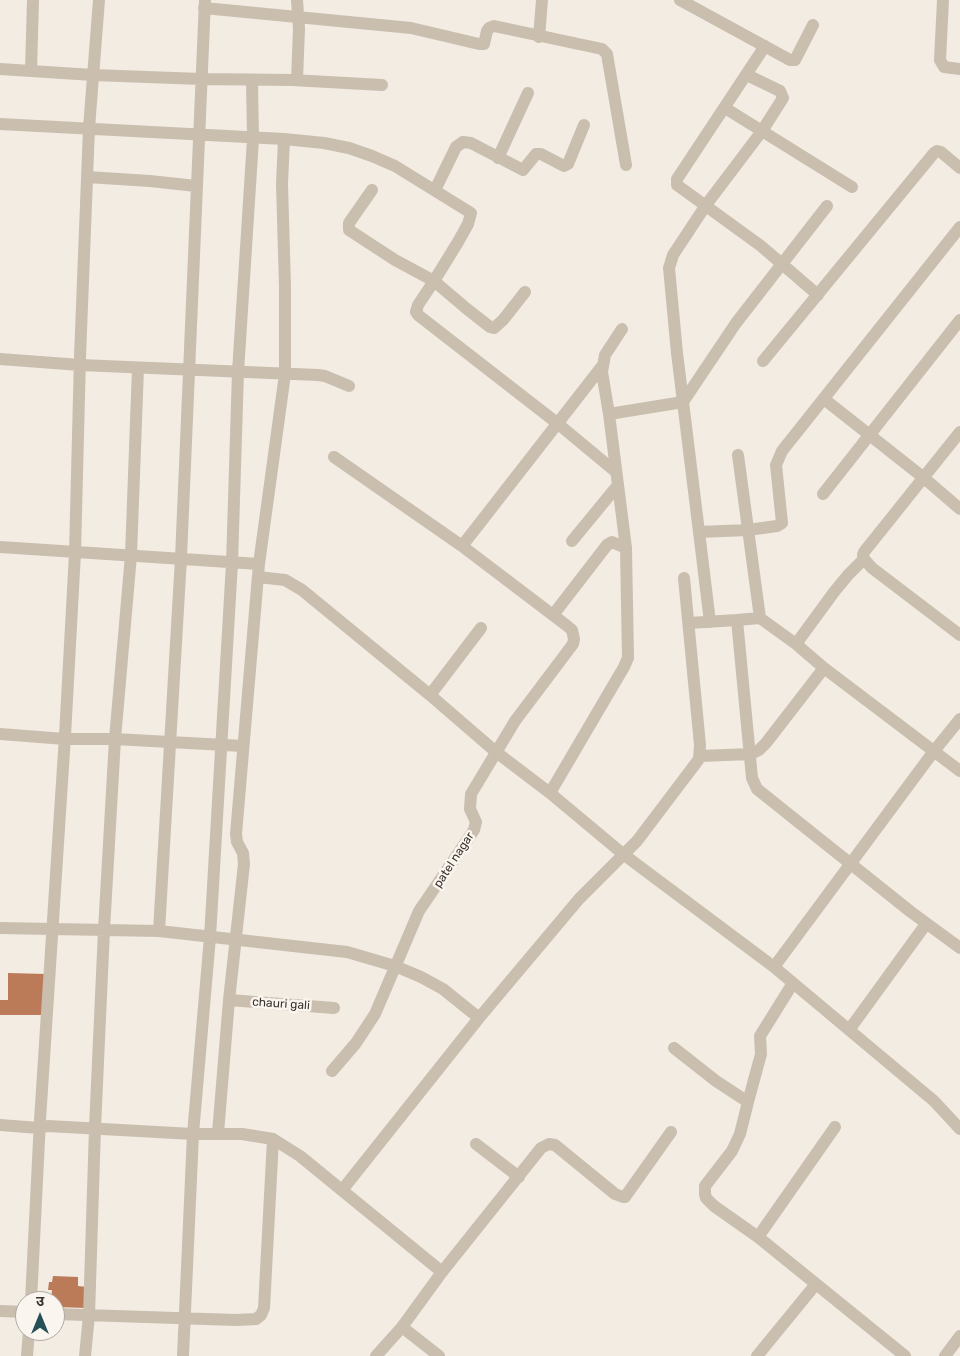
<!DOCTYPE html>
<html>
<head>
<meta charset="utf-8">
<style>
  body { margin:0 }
  #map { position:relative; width:960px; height:1356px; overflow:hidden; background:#f2ece3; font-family:Rubik,"Noto Sans Devanagari",sans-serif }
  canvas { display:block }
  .north { position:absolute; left:15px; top:1291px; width:50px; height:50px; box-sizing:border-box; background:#faf6ef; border:1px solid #ada8a1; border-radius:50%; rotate:0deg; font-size:14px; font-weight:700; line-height:20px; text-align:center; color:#39322d }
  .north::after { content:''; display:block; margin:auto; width:18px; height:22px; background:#264f57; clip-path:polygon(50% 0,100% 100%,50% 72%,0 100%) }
</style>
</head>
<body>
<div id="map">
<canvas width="960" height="1356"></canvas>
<div class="north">उ</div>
</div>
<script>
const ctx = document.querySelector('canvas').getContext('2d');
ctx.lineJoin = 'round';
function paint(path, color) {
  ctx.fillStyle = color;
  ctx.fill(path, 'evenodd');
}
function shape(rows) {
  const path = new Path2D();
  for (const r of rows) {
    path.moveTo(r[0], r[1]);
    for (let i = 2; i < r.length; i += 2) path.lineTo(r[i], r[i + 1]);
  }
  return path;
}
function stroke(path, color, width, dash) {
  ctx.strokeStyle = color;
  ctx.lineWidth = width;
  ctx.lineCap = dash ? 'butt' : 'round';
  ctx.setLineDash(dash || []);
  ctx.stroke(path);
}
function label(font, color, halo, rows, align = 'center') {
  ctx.font = font + ' Rubik,sans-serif';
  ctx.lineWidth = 5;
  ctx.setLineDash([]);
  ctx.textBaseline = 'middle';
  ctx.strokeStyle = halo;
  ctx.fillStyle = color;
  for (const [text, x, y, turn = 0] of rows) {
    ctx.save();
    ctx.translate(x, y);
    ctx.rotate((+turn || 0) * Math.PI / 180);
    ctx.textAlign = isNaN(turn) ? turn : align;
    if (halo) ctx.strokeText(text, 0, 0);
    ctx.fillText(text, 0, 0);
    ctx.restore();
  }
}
const building = shape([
  [8,973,46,974,45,1015,0,1015,0,1000,8,1000],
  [53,1276,78,1277,78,1286,87,1287,87,1308,55,1307,55,1301,51,1301,52,1290,48,1290,49,1282,52,1282]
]);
const street = shape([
  [680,0,790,60,795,60,813,25],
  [943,0,940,60,944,67,960,69],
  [204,8,411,28,479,44,484,44,487,31,489,28,494,26,602,49,607,54,626,165],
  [539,37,542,0],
  [765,46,677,179,677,185,761,246,818,295],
  [0,69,93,75,201,79,292,80,382,85],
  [31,71,33,0],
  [747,75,780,91,783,98,762,131,706,205,673,255,669,268,677,353,699,532,748,530,777,526,782,523,776,465,782,451,960,227],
  [297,80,299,29,297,0],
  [725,108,852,187],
  [0,124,284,139,324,143,349,148,372,156,395,166,471,213,468,224,458,242,434,281,395,260,349,230,349,223,372,190],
  [498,158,528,93],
  [87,177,150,181,196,186],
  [435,190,456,147,463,142,471,143,523,170,536,154,541,154,564,166,568,164,584,125],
  [525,292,503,320,494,328,490,327,467,309,434,281,418,305,416,312,418,315,557,423,616,472],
  [0,359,80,365,318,375,325,376,349,386],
  [763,361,934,153,937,151,941,152,960,168],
  [824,399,924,478,960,509],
  [609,414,683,402,736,323,827,206],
  [960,432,864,552,863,555,864,559,872,568,960,635],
  [738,455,760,618],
  [823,494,960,320],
  [699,532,710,622],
  [572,541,618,485],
  [462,546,603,365],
  [0,547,259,564],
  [258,577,285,580,302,590,430,695,496,752,550,793,623,854,774,967,934,1101,960,1129],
  [553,615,607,545,612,542,626,548],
  [689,623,737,620],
  [796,644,834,592,848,575,864,559],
  [430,695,481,628],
  [0,734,65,739,115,739,243,746],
  [700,756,751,754,759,750,766,743,824,668],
  [960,771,824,668,796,644,760,618,737,620,752,778,757,789,911,912,960,948],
  [550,793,624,667,628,658,626,548,609,414,602,372,605,355,622,329],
  [0,928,159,931,347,952,395,966,421,977,443,989,479,1018],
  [159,931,181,558,205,0],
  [774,967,934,751,960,719],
  [229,1000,334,1008],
  [849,1030,926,924],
  [674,1048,716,1081,748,1102,740,1134,732,1151,705,1186,705,1194,706,1198,714,1206,758,1237,905,1356],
  [332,1071,356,1043,375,1014,419,911,474,830,476,822,470,809,471,794,515,721,573,644,574,639,572,630,566,625,462,546,334,457],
  [748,1102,761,1054,760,1036,793,983],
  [0,1125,39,1128,48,1126,193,1134,242,1134,273,1139,300,1156,442,1272],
  [218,1133,229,1000,244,864,243,853,237,842,236,834,259,564,285,374,285,287,282,184,284,139],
  [476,1144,519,1177],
  [343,1189,479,1018,579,899,637,841,699,759,700,745,684,578],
  [758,1237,835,1127],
  [31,1301,40,1120,65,736,75,553,80,357,89,128,99,0],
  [0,1311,25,1312],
  [55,1314,236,1320,256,1319,261,1315,264,1308,273,1139],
  [27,1356,29,1331],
  [85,1356,89,1315,95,1128,104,930,115,739,131,555,138,368],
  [183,1356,193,1134,210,937,232,563,238,372,253,139,252,80],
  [376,1356,402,1327],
  [439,1356,402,1327,442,1272,541,1148,549,1144,555,1145,615,1194,623,1197,625,1197,671,1132],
  [757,1356,816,1284],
  [945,1356,960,1336]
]);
const streetNames = [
  ["patel nagar",454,860,-57],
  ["chauri gali",281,1004,4]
];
paint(building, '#bb7a58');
stroke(street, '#cabeaf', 12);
label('12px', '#39322d', '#faf6ef', streetNames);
</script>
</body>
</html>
